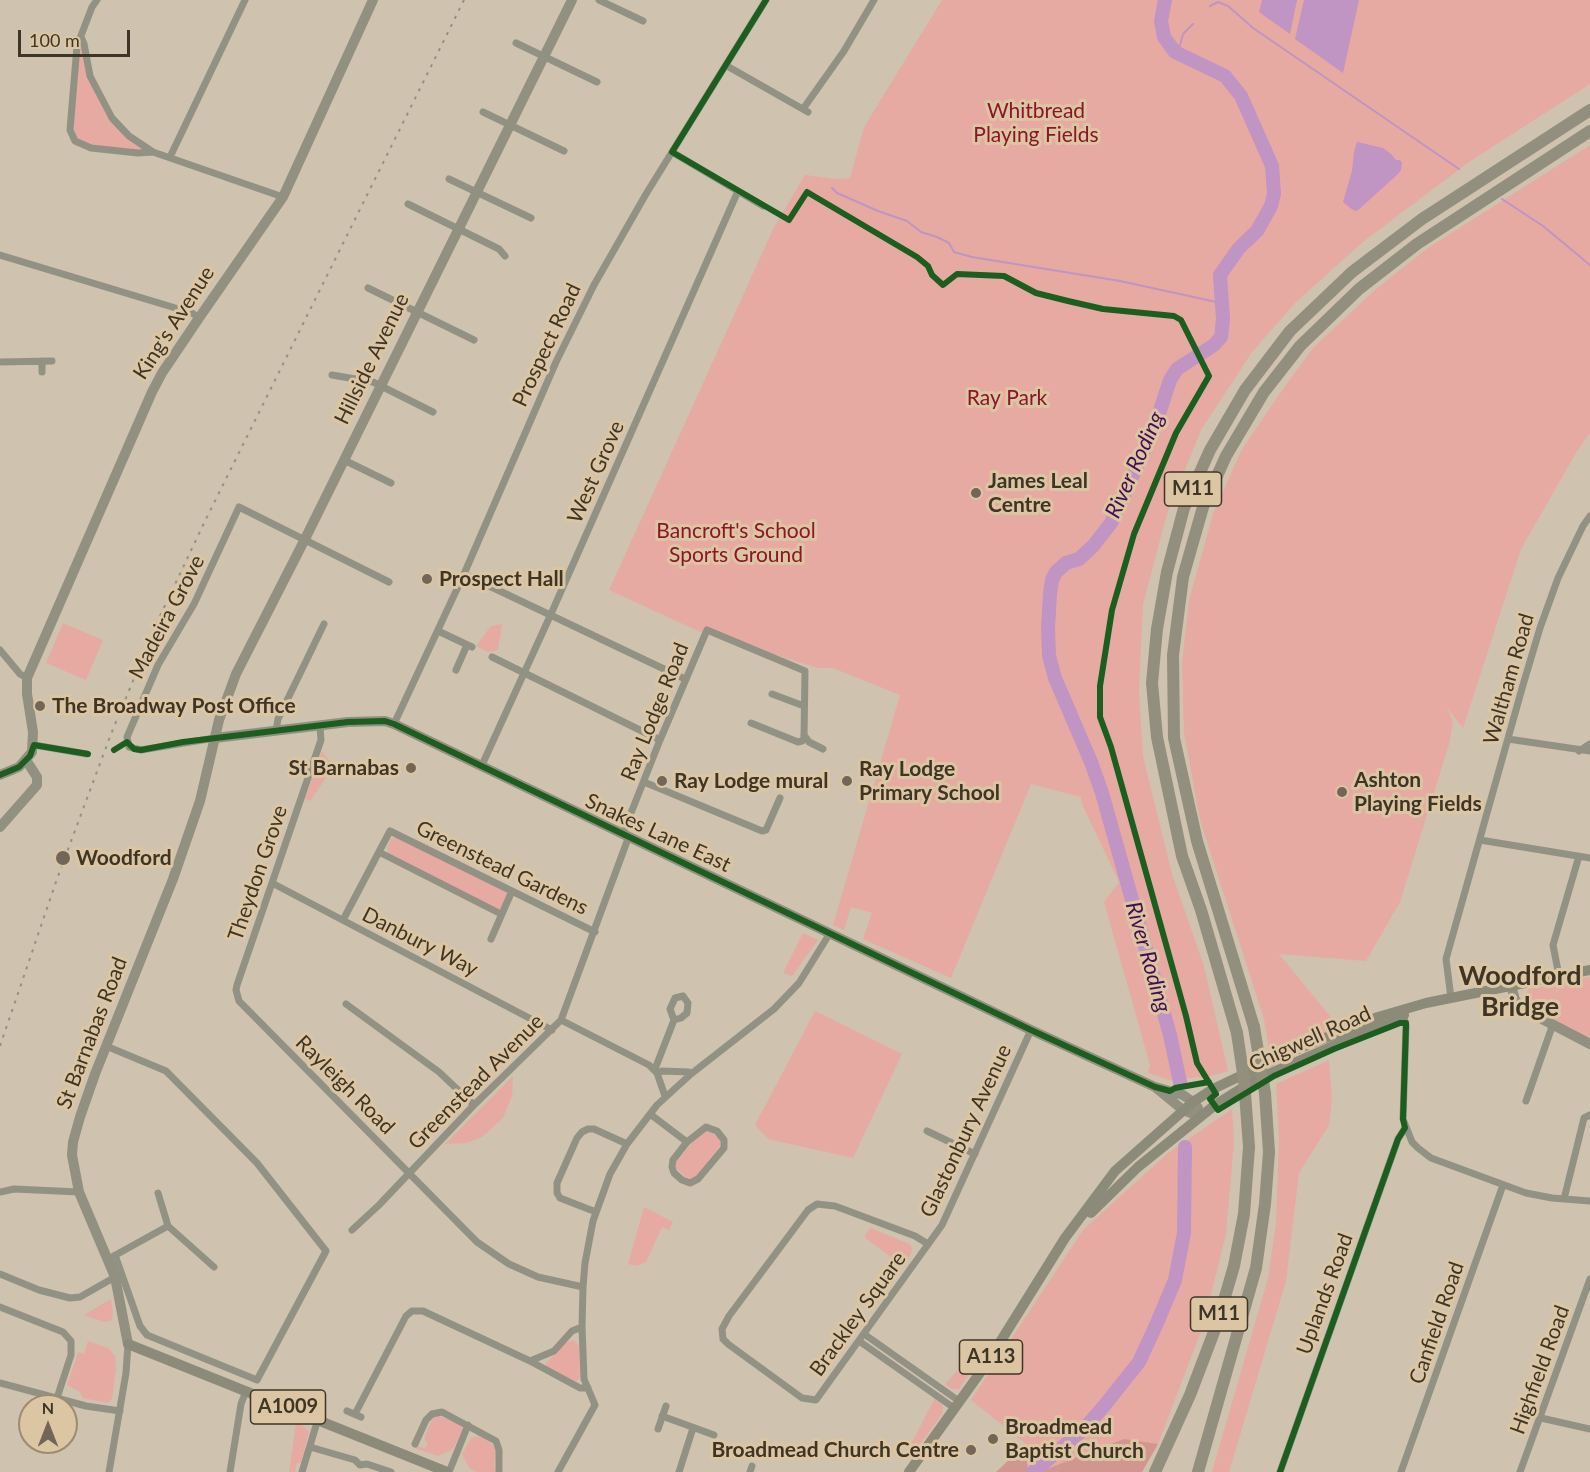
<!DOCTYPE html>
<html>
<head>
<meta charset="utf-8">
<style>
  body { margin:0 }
  #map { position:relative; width:1590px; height:1472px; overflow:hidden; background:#cfc2af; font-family:Lato,sans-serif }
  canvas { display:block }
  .north { position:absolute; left:18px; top:1394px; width:60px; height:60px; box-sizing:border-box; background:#dcc5a2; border:2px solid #9d8b71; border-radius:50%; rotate:0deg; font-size:16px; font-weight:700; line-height:24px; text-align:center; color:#3e3527 }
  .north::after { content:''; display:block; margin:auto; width:21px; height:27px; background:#716657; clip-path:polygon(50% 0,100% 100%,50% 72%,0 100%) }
  .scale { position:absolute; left:18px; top:30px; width:112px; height:27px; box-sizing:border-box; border:3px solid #3e3527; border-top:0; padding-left:8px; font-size:18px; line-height:21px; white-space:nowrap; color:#3e3527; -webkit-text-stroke:4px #dcc5a2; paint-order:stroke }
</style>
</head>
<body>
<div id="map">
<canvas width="1590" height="1472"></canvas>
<div class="north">N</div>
<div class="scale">100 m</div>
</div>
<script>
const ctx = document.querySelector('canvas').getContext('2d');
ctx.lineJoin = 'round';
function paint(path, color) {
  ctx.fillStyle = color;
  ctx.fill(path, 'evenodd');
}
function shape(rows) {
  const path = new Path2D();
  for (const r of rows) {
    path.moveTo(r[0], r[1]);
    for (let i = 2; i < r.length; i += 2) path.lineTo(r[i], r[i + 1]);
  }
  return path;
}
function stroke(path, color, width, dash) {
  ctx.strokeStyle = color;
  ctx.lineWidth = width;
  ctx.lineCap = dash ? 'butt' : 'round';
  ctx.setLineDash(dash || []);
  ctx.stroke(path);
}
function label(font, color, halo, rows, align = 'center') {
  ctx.font = font + ' Lato,sans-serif';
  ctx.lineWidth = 6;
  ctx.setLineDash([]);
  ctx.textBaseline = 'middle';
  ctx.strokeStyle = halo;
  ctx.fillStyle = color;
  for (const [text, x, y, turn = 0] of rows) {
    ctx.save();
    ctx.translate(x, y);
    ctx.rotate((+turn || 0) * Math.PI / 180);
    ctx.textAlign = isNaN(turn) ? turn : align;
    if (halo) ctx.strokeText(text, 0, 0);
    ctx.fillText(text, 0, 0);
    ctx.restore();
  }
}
const green = shape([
  [942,0,1590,0,1590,84,1469,162,1364,241,1296,302,1252,352,1201,430,1167,514,1143,604,1139,692,1143,756,1172,874,1204,966,1228,1071,1211,1076,1169,1080,1148,1073,1150,1065,1104,902,1119,882,1082,804,1081,797,1031,784,951,978,863,939,872,913,851,907,844,930,833,925,900,695,833,668,818,668,698,631,609,590,774,227,805,175,837,179,850,178,864,127],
  [79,46,82,46,91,84,103,109,114,125,142,148,142,151,91,145,81,142,76,137,73,126],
  [1590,145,1590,433,1577,451,1521,549,1463,728,1447,708,1453,722,1449,744,1400,902,1366,961,1279,954,1335,1022,1334,1029,1270,1056,1264,1019,1200,820,1184,733,1182,663,1189,600,1213,514,1241,451,1278,396,1313,348,1376,289,1428,248],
  [63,623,103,640,86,680,46,663],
  [502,624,498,650,488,652,476,646,491,626],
  [322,751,334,766,310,801,305,799],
  [391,838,400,838,510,893,500,911,388,853,387,849],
  [803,933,818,940,792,976,783,973],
  [1590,977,1590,1040,1525,1002,1524,997,1529,989],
  [815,1011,902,1054,853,1158,768,1139,755,1125],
  [1329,1060,1332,1100,1329,1125,1299,1173,1286,1281,1229,1472,1212,1472,1268,1278,1276,1223,1279,1138,1276,1084],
  [513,1076,512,1096,503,1118,482,1137,467,1143,445,1144],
  [1232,1109,1234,1142,1226,1234,1203,1326,1158,1444,1124,1440,1039,1472,1028,1472,1026,1444,971,1400,1083,1230,1167,1154],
  [708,1130,720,1139,720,1146,696,1176,688,1179,676,1168,676,1163,691,1144,703,1131],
  [644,1207,673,1222,669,1230,662,1227,646,1262,637,1266,628,1264],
  [870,1228,910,1244,912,1249,911,1254,903,1266,864,1237],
  [111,1299,113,1314,111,1321,104,1322,84,1315],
  [574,1340,579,1346,580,1377,576,1382,546,1367,546,1363,567,1342],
  [88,1341,108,1348,115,1356,116,1368,112,1399,107,1403,83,1398,80,1392,67,1385,78,1352,84,1354],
  [983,1343,987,1347,959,1389,952,1389,945,1384],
  [935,1398,943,1406,942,1414,916,1450,910,1446],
  [437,1415,461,1425,463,1429,453,1449,438,1456,415,1448,417,1446,425,1448,428,1444,425,1441,425,1436,433,1417],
  [296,1423,303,1426,309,1432,301,1463,297,1463,295,1472,289,1472],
  [479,1436,486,1439,495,1447,496,1450,494,1466,496,1472,477,1472,469,1468,462,1454,471,1438]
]);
const forest = shape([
  [1124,1439,1158,1444,1142,1472,1039,1472],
  [1026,1444,1028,1472,996,1472]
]);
const water = shape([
  [1262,0,1297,0,1290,34,1259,12],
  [1304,0,1359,0,1343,73,1295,39],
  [1357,142,1383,148,1391,154,1396,160,1400,160,1402,163,1401,170,1398,174,1357,211,1353,210,1343,202,1352,171,1354,152]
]);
const stream = shape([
  [1210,6,1218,2,1228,6,1253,28,1459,169],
  [1178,53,1183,34,1193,24],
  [832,188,837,193,878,211,907,221,921,232,937,237,949,243,954,252,972,257,1120,281,1221,303],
  [1502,199,1543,226,1590,265]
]);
const river = shape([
  [1165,0,1161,21,1164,37,1169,44,1175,52,1225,76,1241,96,1272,166,1274,194,1271,206,1257,231,1239,248,1220,275,1223,319,1221,337,1214,345,1177,369,1170,380,1155,426,1111,523,1093,546,1079,559,1066,563,1056,572,1052,580,1050,593,1048,628,1049,656,1055,678,1091,762,1102,793,1170,1035,1180,1082],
  [1033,1472,1084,1429,1104,1406,1139,1362,1157,1323,1175,1280,1184,1233,1185,1147]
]);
const street = shape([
  [97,0,92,7,77,46,70,130,75,141,91,148,138,153,153,152,283,197],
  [599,0,643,21],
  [81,37,84,44,90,76,112,118,129,136,153,152],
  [516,43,597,82],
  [727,66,808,112],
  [803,109,844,51,874,0],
  [483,112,564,151],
  [672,152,763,206],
  [170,157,245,0],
  [449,179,531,218],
  [408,204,499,249,505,256],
  [0,255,192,313,199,318],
  [368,288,474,340],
  [42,361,42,372],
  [0,362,52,361],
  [332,375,373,382,433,412],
  [344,460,391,483],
  [464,574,685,679],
  [438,631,472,647],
  [0,650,20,674,27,678],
  [492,657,660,740],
  [456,670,467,645],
  [772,694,804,706],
  [394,724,464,574,556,362,594,285,646,194,766,0],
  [320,727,321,740,237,985,236,990,239,1001,477,1242,509,1264,538,1277,583,1287],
  [276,731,278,719,324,624],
  [804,735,809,742,823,749],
  [215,738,141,750,129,747,127,737,158,665,194,604,239,507,389,582],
  [1508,739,1590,751],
  [34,745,87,754],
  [1579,751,1590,744],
  [482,765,551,614,738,191],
  [644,782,762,831,766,830,780,798],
  [623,833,660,740,707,630,805,671,804,738,802,741,798,742,751,723],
  [1480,840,1590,858],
  [379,852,501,914],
  [272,883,552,1030],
  [343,920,390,831,595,932],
  [491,939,512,891],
  [1559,976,1553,945,1579,856],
  [683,996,688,1003,687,1013,681,1018,674,1020,670,1009,675,998,683,996],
  [1451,998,1446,959,1523,685,1540,628,1558,578,1583,526,1590,516],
  [346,1004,439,1072,474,1105],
  [1403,1012,1406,1026,1403,1119,1412,1142,1418,1148,1431,1158,1526,1193,1552,1198,1590,1201],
  [561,1020,649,1065,657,1073,662,1071,689,1072,691,1074],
  [106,1046,166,1071,257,1163,326,1251,257,1380,147,1335,140,1326,115,1255],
  [655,1069,674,1020],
  [657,1073,665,1096],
  [1526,1101,1553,1024],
  [650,1114,687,1142,706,1127,717,1131,724,1140,724,1148,698,1179,690,1183,682,1180,674,1173,672,1167,673,1160,687,1142],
  [927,1131,975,1154],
  [0,1192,14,1189,79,1192],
  [158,1193,168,1226,214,1267],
  [1564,1199,1584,1118,1590,1115],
  [596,1212,560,1198,557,1193,557,1183,577,1138,582,1132,588,1129,594,1129,627,1144],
  [352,1230,379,1205,474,1105,561,1020,629,836],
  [928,1244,915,1236,835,1206,817,1204,808,1210,729,1316,722,1329,723,1339,728,1344,802,1398,816,1400,942,1225,1031,1030],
  [112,1257,168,1226],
  [0,1274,39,1290,70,1298,80,1297,115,1277],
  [0,1307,63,1332,71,1341,71,1355,57,1398],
  [864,1334,959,1401],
  [859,1341,954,1408],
  [530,1361,580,1388,588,1388],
  [0,1383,86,1406,120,1411],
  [347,1411,361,1417],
  [355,1414,406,1316,412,1311,423,1311,530,1361,554,1351,572,1331,582,1327],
  [662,1416,714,1435],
  [1541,1418,1590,1429],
  [658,1429,666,1406],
  [415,1444,426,1420,432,1414,442,1412,496,1441,499,1450,499,1472],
  [310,1447,355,1460,360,1465,367,1464,391,1472],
  [109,1472,126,1373,128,1344],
  [230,1472,241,1404,246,1391],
  [302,1472,318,1419],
  [449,1472,468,1425],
  [558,1472,595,1405,584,1379,582,1327,583,1287,585,1263,593,1221,610,1174,627,1144,657,1105,691,1074,774,1009,799,983,830,933],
  [679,1472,693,1428],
  [750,1472,752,1466],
  [1280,1472,1398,1139,1405,1128],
  [1401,1472,1503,1185],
  [1520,1472,1590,1279]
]);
const secondary = shape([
  [215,738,348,722,385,721,394,724,1031,1030,1155,1087,1183,1095,1193,1102,1198,1108,1199,1116,1183,1110,1155,1087],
  [0,775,19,767,32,752,33,732,27,694,27,678,152,392,162,373,199,318,283,197,373,0],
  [0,827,37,785,37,777,26,760],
  [1511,985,1515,1000,1523,1009,1590,1044],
  [128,1344,115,1277,79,1192,72,1155,73,1142,80,1117,95,1074,173,879,200,801,219,720,236,674,305,539,572,0]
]);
const primary = shape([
  [1091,1213,1138,1167,1215,1105,1255,1080,1404,1015],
  [128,1344,447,1472],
  [909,1472,987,1363,1065,1238,1115,1171,1193,1102,1213,1089,1295,1050,1378,1017,1426,1003,1590,970]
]);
const highway = shape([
  [1254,1027,1197,841,1174,738,1173,655,1183,577,1203,507,1226,456,1264,392,1300,346,1359,289,1417,244,1590,131],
  [1237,1033,1201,910,1182,856,1157,737,1152,683,1157,629,1167,572,1184,508,1210,450,1245,390,1290,331,1352,272,1422,219,1590,110],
  [1155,1472,1190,1395,1217,1324,1234,1266,1244,1214,1249,1147],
  [1198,1472,1256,1268,1265,1204,1269,1152]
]);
const rail = shape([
  [0,1046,57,879,111,734,159,618,206,519,464,0]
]);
const highwayBridge = shape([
  [1254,1027,1265,1093,1269,1152],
  [1237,1033,1244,1080,1249,1147]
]);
const cycleway = shape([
  [766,0,672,152,789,220,807,192,917,257,928,266,932,275,943,285,957,274,1004,276,1036,293,1068,301,1103,309,1174,316,1181,320,1209,376,1176,433,1134,534,1112,610,1100,686,1100,717,1111,747,1186,1016,1197,1063,1216,1094,1210,1099,1218,1110,1274,1076,1334,1049,1400,1023,1406,1023,1406,1026,1403,1119,1405,1128,1398,1139,1280,1472],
  [114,750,127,742,134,749,141,750,183,742,348,722,385,721,394,724,1031,1030,1155,1087,1170,1091,1175,1088,1209,1082],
  [0,775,19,767,30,756,34,745,88,754]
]);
const markers = [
  [976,493,6,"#716657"],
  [427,579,6,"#716657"],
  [40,706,6,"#716657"],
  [411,768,6,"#716657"],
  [662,781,6,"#716657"],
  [847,781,6,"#716657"],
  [1342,792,6,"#716657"],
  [63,858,8,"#716657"],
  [993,1439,6,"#716657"],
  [971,1450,6,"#716657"]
];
const shields = [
  [1193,489,57],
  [1219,1314,57],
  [991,1357,63],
  [288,1407,75]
];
const shieldNames = [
  ["M11",1193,489],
  ["M11",1219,1314],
  ["A113",991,1357],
  ["A1009",288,1407]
];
const parkNames = [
  ["Whitbread",1036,111],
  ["Playing Fields",1036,135],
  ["Ray Park",1007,398],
  ["Bancroft's School",736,531],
  ["Sports Ground",736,555]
];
const streetNames = [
  ["King's Avenue",174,323,-57],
  ["Prospect Road",547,345,-65],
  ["Hillside Avenue",372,359,-64],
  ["West Grove",596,472,-66],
  ["Madeira Grove",167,617,-62],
  ["Waltham Road",1509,679,-74],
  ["Ray Lodge Road",655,712,-68],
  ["Snakes Lane East",658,833,25],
  ["Greenstead Gardens",502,868,26],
  ["Theydon Grove",258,873,-71],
  ["Danbury Way",420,942,27],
  ["St Barnabas Road",92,1033,-69],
  ["Chigwell Road",1310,1039,-24],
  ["Greenstead Avenue",476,1082,-45],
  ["Rayleigh Road",345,1085,45],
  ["Glastonbury Avenue",966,1131,-65],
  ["Uplands Road",1325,1294,-70],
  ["Brackley Square",858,1314,-54],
  ["Canfield Road",1437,1323,-71],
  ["Highfield Road",1540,1370,-70]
];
const poiNames = [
  ["James Leal",988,481],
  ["Centre",988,505],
  ["Prospect Hall",439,579],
  ["The Broadway Post Office",52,706],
  ["St Barnabas",399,768,"right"],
  ["Ray Lodge",859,769],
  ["Primary School",859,793],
  ["Ashton",1354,780],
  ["Playing Fields",1354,804],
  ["Ray Lodge mural",674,781],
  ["Woodford",76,858],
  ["Broadmead",1005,1427],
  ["Baptist Church",1005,1451],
  ["Broadmead Church Centre",959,1450,"right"]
];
const waterNames = [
  ["River Roding",1135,465,-66],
  ["River Roding",1148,957,74]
];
const districtNames = [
  ["Woodford",1520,976],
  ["Bridge",1520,1007]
];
paint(green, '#e6aaa3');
paint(forest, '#d29690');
paint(water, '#c094c3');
stroke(stream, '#c094c3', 2);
stroke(river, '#c094c3', 14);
stroke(street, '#929284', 7);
stroke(secondary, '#929080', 10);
stroke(primary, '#8c8b7a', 10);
stroke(highway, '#938f7f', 12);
stroke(rail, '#969184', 2, [3, 6]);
stroke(highwayBridge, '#938f7f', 12);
stroke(cycleway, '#1b5e20', 6);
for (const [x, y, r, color] of markers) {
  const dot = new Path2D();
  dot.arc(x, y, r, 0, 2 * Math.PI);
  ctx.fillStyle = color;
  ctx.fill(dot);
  stroke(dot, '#dcc5a2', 2);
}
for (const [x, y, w] of shields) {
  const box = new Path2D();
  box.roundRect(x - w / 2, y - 17, w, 34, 4.5);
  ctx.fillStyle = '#dcc5a2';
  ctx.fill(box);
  stroke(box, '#3e3527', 1.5);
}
label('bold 20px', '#3e3527', null, shieldNames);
label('21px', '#8c142b', '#dcc5a2', parkNames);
label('21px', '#3e3527', '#dcc5a2', streetNames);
label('bold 21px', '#3e3527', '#dcc5a2', poiNames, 'left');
label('italic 22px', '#430d52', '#dcc5a2', waterNames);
label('bold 27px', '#3e3527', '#dcc5a2', districtNames);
</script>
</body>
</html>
